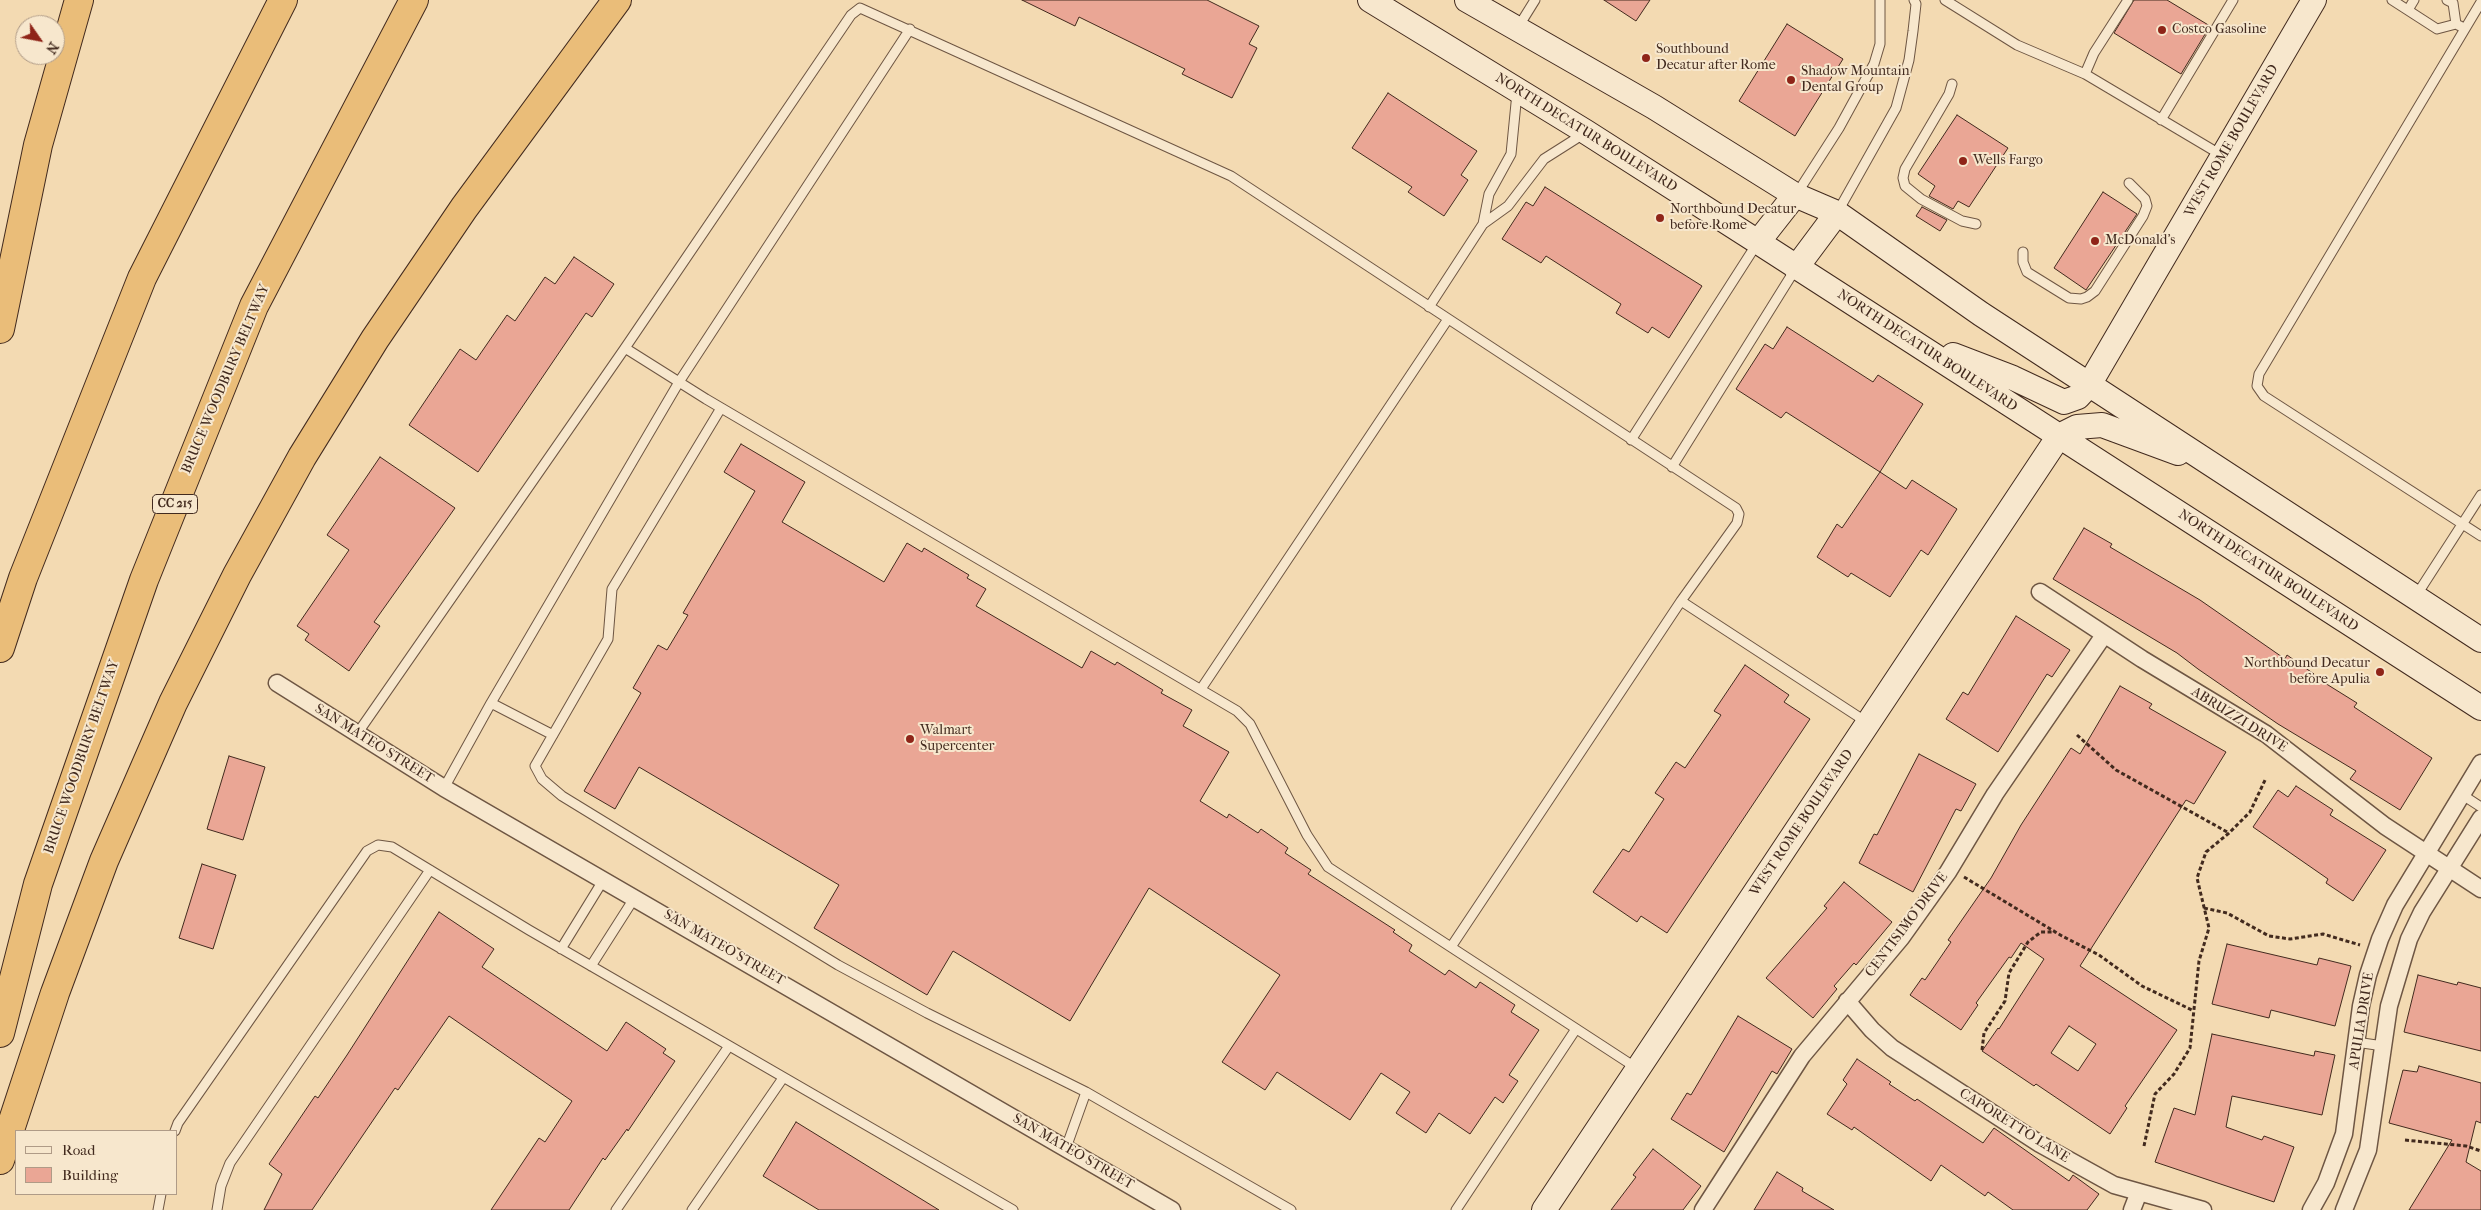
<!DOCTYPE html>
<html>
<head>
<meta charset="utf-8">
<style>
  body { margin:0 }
  #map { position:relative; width:2481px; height:1210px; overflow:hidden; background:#f3dab2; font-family:"IM FELL French Canon",serif }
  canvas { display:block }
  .legend { position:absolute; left:15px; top:1130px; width:162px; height:65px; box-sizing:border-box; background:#f7e7cd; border:1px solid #af9b87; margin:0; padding:6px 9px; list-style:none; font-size:15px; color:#422a1e }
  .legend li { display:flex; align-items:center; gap:10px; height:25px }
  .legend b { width:25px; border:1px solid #af9b87 }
  .north { position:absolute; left:15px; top:15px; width:50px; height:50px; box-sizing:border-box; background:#f7e7cd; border:1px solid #af9b87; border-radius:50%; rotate:123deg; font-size:14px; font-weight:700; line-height:20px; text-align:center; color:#422a1e }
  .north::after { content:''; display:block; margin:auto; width:18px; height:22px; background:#8f2418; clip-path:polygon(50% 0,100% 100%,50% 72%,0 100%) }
</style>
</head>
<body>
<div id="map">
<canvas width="2481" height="1210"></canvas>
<ul class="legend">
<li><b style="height:6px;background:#f7e7cd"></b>Road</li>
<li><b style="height:14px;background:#eaa695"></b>Building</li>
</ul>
<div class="north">N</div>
</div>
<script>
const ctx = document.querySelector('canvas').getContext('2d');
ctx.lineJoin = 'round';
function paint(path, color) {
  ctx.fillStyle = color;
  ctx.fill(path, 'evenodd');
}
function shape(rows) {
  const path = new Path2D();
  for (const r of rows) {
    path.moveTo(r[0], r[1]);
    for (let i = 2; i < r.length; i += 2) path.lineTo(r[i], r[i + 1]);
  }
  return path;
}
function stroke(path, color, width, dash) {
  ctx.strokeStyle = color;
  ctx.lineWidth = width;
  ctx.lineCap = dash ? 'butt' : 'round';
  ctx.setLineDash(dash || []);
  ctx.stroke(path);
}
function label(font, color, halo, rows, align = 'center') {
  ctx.font = font + ' "IM FELL French Canon",serif';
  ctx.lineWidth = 4;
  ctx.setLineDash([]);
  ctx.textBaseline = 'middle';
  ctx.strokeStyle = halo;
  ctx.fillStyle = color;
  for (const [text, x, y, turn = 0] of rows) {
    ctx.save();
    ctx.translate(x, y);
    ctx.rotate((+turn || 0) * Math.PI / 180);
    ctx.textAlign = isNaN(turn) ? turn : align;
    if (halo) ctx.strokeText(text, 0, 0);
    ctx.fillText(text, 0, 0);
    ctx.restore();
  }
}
const building = shape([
  [1022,0,1207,0,1259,26,1249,44,1257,48,1232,98,1182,74,1185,69,1079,17,1075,26,1022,0],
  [1604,0,1650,0,1636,21,1604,0],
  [2134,0,2167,0,2210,26,2181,74,2114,33,2134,0],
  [1787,24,1843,59,1795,136,1739,101,1787,24],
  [1388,93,1477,151,1461,175,1468,180,1444,216,1408,192,1412,187,1352,148,1388,93],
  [1957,115,2008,148,1969,207,1958,201,1953,209,1929,196,1935,186,1918,174,1957,115],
  [1545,187,1702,286,1669,338,1652,327,1648,333,1616,313,1621,304,1546,256,1541,263,1502,239,1526,202,1533,206,1545,187],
  [2103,192,2137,214,2086,290,2054,268,2103,192],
  [1922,207,1947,220,1940,231,1916,216,1922,207],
  [574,257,614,284,592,317,586,313,478,472,409,425,460,349,476,360,507,315,515,321,545,277,555,284,574,257],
  [1787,327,1873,382,1878,375,1923,404,1880,472,1786,412,1781,418,1736,389,1765,344,1773,349,1787,327],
  [741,444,805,482,782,522,884,582,907,543,922,552,924,548,969,575,967,578,986,589,976,606,1082,668,1091,651,1115,665,1117,662,1163,690,1161,693,1192,710,1183,726,1229,752,1200,801,1227,818,1229,814,1258,833,1261,829,1288,848,1285,853,1311,870,1308,874,1395,930,1393,932,1412,945,1409,951,1445,975,1449,970,1476,988,1480,982,1515,1005,1511,1012,1539,1030,1509,1075,1518,1081,1503,1103,1495,1097,1470,1134,1439,1113,1426,1133,1396,1113,1410,1092,1381,1073,1350,1120,1277,1072,1265,1090,1222,1062,1280,975,1149,888,1070,1021,953,951,927,995,814,928,839,885,639,767,615,809,584,791,641,693,633,688,658,645,667,650,688,615,683,613,755,491,724,472,741,444],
  [380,457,455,508,374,622,380,626,349,671,305,640,309,634,297,626,349,550,327,535,380,457],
  [1880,472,1906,489,1912,480,1957,509,1928,555,1921,550,1890,597,1851,573,1848,577,1817,557,1837,524,1842,528,1880,472],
  [2084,528,2112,544,2110,547,2200,600,2285,659,2287,655,2314,674,2312,675,2357,703,2354,707,2432,758,2400,810,2350,779,2356,771,2278,724,2198,669,2177,653,2053,579,2084,528],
  [2016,616,2070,650,2052,677,2047,674,1998,752,1946,719,1963,692,1968,695,2016,616],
  [1745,665,1789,695,1784,702,1810,719,1667,933,1641,916,1637,922,1593,892,1623,849,1629,852,1664,799,1655,793,1676,762,1685,768,1721,715,1714,711,1745,665],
  [2120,686,2152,704,2149,708,2226,752,2194,804,2186,800,2080,966,2177,1030,2125,1106,2127,1108,2110,1134,2036,1084,2034,1086,1982,1051,1998,1028,1999,1029,2044,959,2021,943,2011,958,2009,957,1976,1003,1978,1005,1961,1030,1910,995,1922,978,1925,980,1951,942,1948,940,1991,878,2021,825,2071,748,2080,754,2120,686],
  [2069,1026,2096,1044,2078,1071,2051,1053,2069,1026],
  [1919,754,1976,784,1961,811,1956,809,1913,892,1859,863,1874,834,1877,835,1919,754],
  [229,756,265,767,243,840,207,829,229,756],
  [2296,786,2333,810,2330,815,2386,850,2353,901,2326,883,2328,879,2253,827,2278,790,2288,797,2296,786],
  [202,864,236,875,213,949,179,938,202,864],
  [1844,882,1892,922,1856,965,1854,963,1834,986,1837,989,1813,1018,1766,978,1827,908,1824,906,1844,882],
  [439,912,494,949,482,967,607,1051,626,1022,666,1049,663,1053,675,1061,628,1131,627,1129,605,1160,603,1158,569,1210,491,1210,539,1138,545,1142,572,1101,449,1016,398,1090,395,1088,312,1210,264,1210,282,1174,269,1164,315,1096,318,1098,347,1055,439,912],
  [2227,944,2317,965,2319,958,2351,966,2335,1026,2271,1010,2269,1018,2212,1004,2227,944],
  [2418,975,2457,985,2458,982,2481,988,2481,1051,2404,1032,2418,975],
  [1738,1016,1792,1049,1777,1074,1772,1071,1724,1152,1671,1119,1687,1093,1691,1095,1738,1016],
  [2212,1034,2314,1056,2315,1051,2335,1055,2322,1115,2232,1096,2226,1127,2262,1140,2264,1136,2294,1147,2274,1202,2155,1162,2174,1108,2195,1115,2212,1034],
  [1857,1059,1891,1082,1889,1084,1915,1101,1917,1099,1983,1143,1994,1128,2069,1181,2073,1175,2099,1194,2087,1210,2013,1210,1988,1192,1985,1196,1941,1165,1931,1181,1854,1127,1852,1130,1827,1114,1847,1084,1843,1080,1857,1059],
  [2419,1066,2481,1083,2481,1123,2476,1121,2466,1162,2481,1171,2481,1210,2409,1210,2452,1140,2389,1123,2403,1070,2417,1072,2419,1066],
  [796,1122,939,1210,819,1210,763,1176,796,1122],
  [1653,1149,1701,1186,1683,1210,1611,1210,1636,1177,1633,1175,1653,1149],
  [1777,1172,1803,1188,1802,1191,1834,1210,1754,1210,1777,1172]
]);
const path = shape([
  [2077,735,2116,770,2229,833],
  [1964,877,2062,936,2099,955,2142,986,2192,1010],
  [2204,908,2227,913,2269,936,2290,939,2323,934,2360,945],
  [1982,1050,1984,1033,2005,1001,2009,973,2028,942,2041,932,2055,932],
  [2405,1140,2466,1146,2481,1151],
  [2144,1146,2155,1094,2174,1074,2190,1048,2199,961,2209,928,2197,878,2206,852,2229,833,2250,812,2266,778]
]);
const lane = shape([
  [1945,0,2017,45,2085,74,2223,156],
  [2392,0,2437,29,2456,24,2464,28],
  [2447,0,2453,3,2456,24],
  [2481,2,2259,374,2257,386,2264,396,2481,536],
  [2408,10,2414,0],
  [1517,29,1535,0],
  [2085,74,2094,53,2128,0],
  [1952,84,1949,94,1905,169,1903,178,1905,186,1921,199,1962,221,1976,224],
  [2161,120,2233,0],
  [1796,195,1839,128,1874,64,1880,44,1880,0],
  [1837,213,1896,108,1909,60,1913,31,1916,4,1914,0],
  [1483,224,1489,194,1511,154,1517,93],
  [2023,252,2023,262,2027,272,2069,298,2081,299,2087,297,2095,291,2143,216,2147,206,2145,199,2129,183],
  [1429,307,1483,224,1508,206,1544,159,1585,133],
  [625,348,706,399,1237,711,1250,724,1307,835,1328,867,1638,1069],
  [721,408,612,589,608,639,535,766,542,779,562,796,838,965,927,1013,1086,1092,1291,1210],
  [1631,440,1758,242],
  [1672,467,1796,268],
  [2416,596,2481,495],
  [1201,689,1448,319],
  [491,703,553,735],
  [357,734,625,348,851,15,860,8,1231,176,1736,508,1739,514,1737,523,1681,601,1868,723],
  [444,788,491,703,679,382,910,29],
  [2461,794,2481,807],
  [1451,947,1681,601],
  [561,949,604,879],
  [591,966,635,897],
  [2356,1042,2383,1046],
  [175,1131,178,1123,367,851,378,845,392,847,529,930,1013,1210],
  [1066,1148,1086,1092],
  [158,1210,161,1194],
  [217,1210,221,1186,230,1163,430,870],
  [616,1210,729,1046],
  [692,1210,783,1078],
  [1456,1210,1576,1029]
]);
const street = shape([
  [2040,592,2142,659,2266,734,2385,826,2481,889],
  [277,683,444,788,1172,1210],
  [1847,1001,1872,1030,1892,1048,2040,1144,2114,1185,2203,1210],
  [1703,1210,1802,1056,1901,938,1948,872,1995,794,2104,635],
  [2132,1210,2139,1192],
  [2311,1210,2326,1183,2344,1134,2361,1006,2368,975,2380,939,2395,905,2481,763],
  [2344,1210,2368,1150,2389,1006,2409,939,2422,912,2481,818]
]);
const secondary = shape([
  [1370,0,1586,132,1758,242,2481,708],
  [1467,0,1654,107,1795,195,1837,213,1981,314,2481,640],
  [1758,242,1795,195],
  [1796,268,1837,213],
  [1953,355,2013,378,2064,402,2078,397,2089,385,2314,0],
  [2059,436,2077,427,2102,425,2178,453],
  [1544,1210,2059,436]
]);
const highway = shape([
  [0,329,38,145,79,0],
  [0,648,23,578,142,278,283,0],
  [0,1033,38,884,144,580,254,306,414,0],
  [0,1160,55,993,104,861,173,703,237,575,302,457,375,339,464,208,617,0]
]);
const markers = [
  [2162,30,5,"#8f2418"],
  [1646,58,5,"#8f2418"],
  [1791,80,5,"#8f2418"],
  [1963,161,5,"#8f2418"],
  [1660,218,5,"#8f2418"],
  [2095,241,5,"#8f2418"],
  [2380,672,5,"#8f2418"],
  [910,739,5,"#8f2418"]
];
const shields = [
  [175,504,45]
];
const shieldNames = [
  ["CC 215",175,504]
];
const poiNames = [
  ["Costco Gasoline",2172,30],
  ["Southbound",1656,50],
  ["Decatur after Rome",1656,66],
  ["Shadow Mountain",1801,72],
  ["Dental Group",1801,88],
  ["Wells Fargo",1973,161],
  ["Northbound Decatur",1670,210],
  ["before Rome",1670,226],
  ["McDonald's",2105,241],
  ["Northbound Decatur",2370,664,"right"],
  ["before Apulia",2370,680,"right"],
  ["Walmart",920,731],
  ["Supercenter",920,747]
];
const streetNames = [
  ["NORTH DECATUR BOULEVARD",1586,133,32],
  ["WEST ROME BOULEVARD",2232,141,-60],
  ["NORTH DECATUR BOULEVARD",1927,351,33],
  ["BRUCE WOODBURY BELTWAY",226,379,-67],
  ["NORTH DECATUR BOULEVARD",2268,571,33],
  ["ABRUZZI DRIVE",2239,720,32],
  ["SAN MATEO STREET",374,744,32],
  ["BRUCE WOODBURY BELTWAY",82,757,-71],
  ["WEST ROME BOULEVARD",1802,823,-56],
  ["CENTISIMO DRIVE",1907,925,-53],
  ["SAN MATEO STREET",724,948,30],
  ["APULIA DRIVE",2362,1021,-81],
  ["CAPORETTO LANE",2014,1126,32],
  ["SAN MATEO STREET",1073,1152,30]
];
paint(building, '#eaa695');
stroke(building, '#422a1e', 1);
stroke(lane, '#6e5643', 11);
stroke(street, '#6e5643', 19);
stroke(secondary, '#422a1e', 26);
stroke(highway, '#422a1e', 30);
stroke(path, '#422a1e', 3, [4, 2.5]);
stroke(lane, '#f7e7cd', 9);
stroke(street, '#f7e7cd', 16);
stroke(secondary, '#f7e7cd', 24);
stroke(highway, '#eabd79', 28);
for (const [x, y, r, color] of markers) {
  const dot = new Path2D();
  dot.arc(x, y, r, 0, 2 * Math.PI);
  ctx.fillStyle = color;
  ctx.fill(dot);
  stroke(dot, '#f7e7cd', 2);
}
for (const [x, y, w] of shields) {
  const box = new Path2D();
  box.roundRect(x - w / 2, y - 9.5, w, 19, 4);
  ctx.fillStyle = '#f7e7cd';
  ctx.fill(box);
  stroke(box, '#422a1e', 1);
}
label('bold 12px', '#422a1e', null, shieldNames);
label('14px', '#422a1e', '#f7e7cd', poiNames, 'left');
label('14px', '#422a1e', '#f7e7cd', streetNames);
</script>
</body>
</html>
